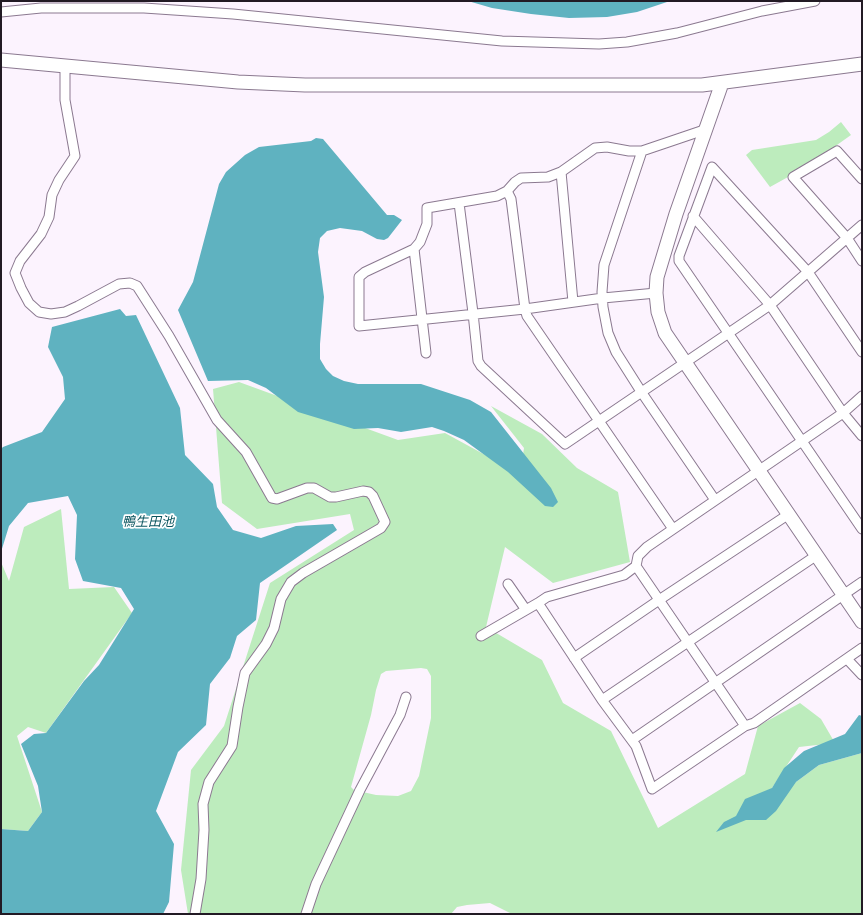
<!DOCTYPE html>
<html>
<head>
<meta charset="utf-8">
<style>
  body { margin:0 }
  #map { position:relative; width:863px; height:915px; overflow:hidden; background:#fcf3fe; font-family:Arial,sans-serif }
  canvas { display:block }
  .frame { position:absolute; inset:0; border:2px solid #221a24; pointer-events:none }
</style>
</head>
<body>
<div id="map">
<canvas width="863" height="915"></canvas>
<div class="frame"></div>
</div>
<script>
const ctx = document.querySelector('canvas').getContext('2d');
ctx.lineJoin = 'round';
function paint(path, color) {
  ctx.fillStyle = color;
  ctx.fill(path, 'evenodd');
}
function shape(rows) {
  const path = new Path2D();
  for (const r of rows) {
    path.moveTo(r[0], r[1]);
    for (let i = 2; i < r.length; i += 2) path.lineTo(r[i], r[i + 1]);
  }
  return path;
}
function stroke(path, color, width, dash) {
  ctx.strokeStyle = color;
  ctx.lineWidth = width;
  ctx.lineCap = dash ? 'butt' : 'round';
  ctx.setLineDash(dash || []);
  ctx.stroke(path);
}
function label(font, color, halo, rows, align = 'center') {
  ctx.font = font + ' Arial,"Noto Sans JP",sans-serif';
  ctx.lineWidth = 3.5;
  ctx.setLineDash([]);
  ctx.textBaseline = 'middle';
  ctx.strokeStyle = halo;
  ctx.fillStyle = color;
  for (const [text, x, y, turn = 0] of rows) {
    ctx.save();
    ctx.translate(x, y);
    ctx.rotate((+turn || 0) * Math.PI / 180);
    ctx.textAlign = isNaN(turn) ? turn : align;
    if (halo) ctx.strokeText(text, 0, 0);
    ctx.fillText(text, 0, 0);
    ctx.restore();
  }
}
const green = shape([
  [841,122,851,135,806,167,770,187,746,155,752,150,816,140,829,132],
  [239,382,398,440,445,433,520,474,524,448,491,406,542,434,577,468,618,492,630,562,553,583,505,547,486,627,542,660,563,703,611,731,658,828,745,774,758,726,800,703,821,719,835,743,799,747,772,788,796,782,819,765,862,753,862,914,512,914,490,903,467,905,457,907,451,914,188,914,181,870,191,770,224,726,270,583,354,530,350,514,257,529,222,503,213,389],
  [421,668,427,669,431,676,431,718,419,776,411,791,398,796,376,795,354,790,351,787,371,715,376,690,381,674,386,671],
  [61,509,69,589,114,587,132,613,46,733,28,727,17,736,42,812,28,831,1,829,1,562,9,581,24,527]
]);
const water = shape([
  [468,1,670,1,637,12,607,17,569,18,531,14,492,8],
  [316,138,323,139,387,215,394,215,402,220,388,238,384,240,377,239,362,231,340,228,327,231,320,238,318,252,324,297,320,344,320,359,326,369,333,376,344,381,358,384,421,384,470,400,491,412,551,488,558,502,553,507,545,506,508,472,464,440,444,431,432,427,401,432,378,428,354,429,298,412,266,388,248,380,208,381,178,310,193,282,219,184,226,172,245,155,259,147,311,141],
  [120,309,126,316,136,315,180,408,185,455,213,484,217,507,233,530,261,538,296,526,333,524,337,530,260,583,256,620,237,636,230,658,210,684,206,725,178,752,156,811,174,844,169,902,163,914,1,914,1,829,28,831,42,812,38,786,21,744,34,734,46,733,84,681,99,665,134,609,121,588,83,581,75,559,77,515,68,496,28,503,9,526,1,552,1,449,3,447,42,432,65,399,63,377,48,347,52,327],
  [859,715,862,716,862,753,819,765,796,782,776,811,766,820,746,820,716,832,724,822,736,816,745,799,772,788,784,768,804,751,845,734]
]);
const street = shape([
  [1,12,41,8,144,8,233,14,502,41,599,44,627,42,677,33,762,11,815,1],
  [65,66,65,100,75,156,59,180,52,195,49,217,41,234,20,261,15,273,21,288,29,303,39,312,51,314,65,312,78,306,119,284,130,283,137,286,169,336,217,420,246,452,272,498,277,499,307,488,314,488,330,497,336,497,363,491,369,492,373,496,385,522,381,528,303,573,291,582,281,599,274,628,266,644,245,673,238,707,232,746,209,782,203,804,204,830,201,879,195,914],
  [642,151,604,265,602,292,603,307,608,333,616,352,642,393,715,500],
  [561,172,573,302],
  [862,179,837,151,793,177,847,238,862,261],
  [507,191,511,199,525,309,527,316,673,529],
  [459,203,473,313,478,361,481,366,565,444,770,305,862,225],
  [693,216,770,305,843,413,862,436],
  [414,249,426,353],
  [656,293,603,298,525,309,359,326,359,277,365,272,414,249,420,242,427,224,427,208,497,196,507,191,515,182,521,178,548,177,561,172,595,148,607,147,629,151,642,151,704,130],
  [862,352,808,272,712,167,679,256,679,261,862,529],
  [862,396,843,413,647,547,638,556,636,566,624,575,547,597,538,603,602,700,636,746,652,789,745,726,754,723,862,648],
  [636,566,745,726],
  [508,584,526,610],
  [481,636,538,603],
  [574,658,659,600,789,514],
  [847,659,862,675],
  [602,700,817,555],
  [632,740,862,582],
  [306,914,316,884,360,790,400,715,406,697]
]);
const secondary = shape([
  [1,60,238,82,305,85,702,85,862,64],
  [722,83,676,214,657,277,656,293,658,312,665,333,862,622]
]);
const waterNames = [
  ["鴨生田池",148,522]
];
paint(green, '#bdecbd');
paint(water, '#5fb2c0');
stroke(street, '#8b7990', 11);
stroke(secondary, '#8b7990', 15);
stroke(street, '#fff', 9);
stroke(secondary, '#fff', 13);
label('italic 13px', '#0a555f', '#fff', waterNames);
</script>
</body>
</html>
